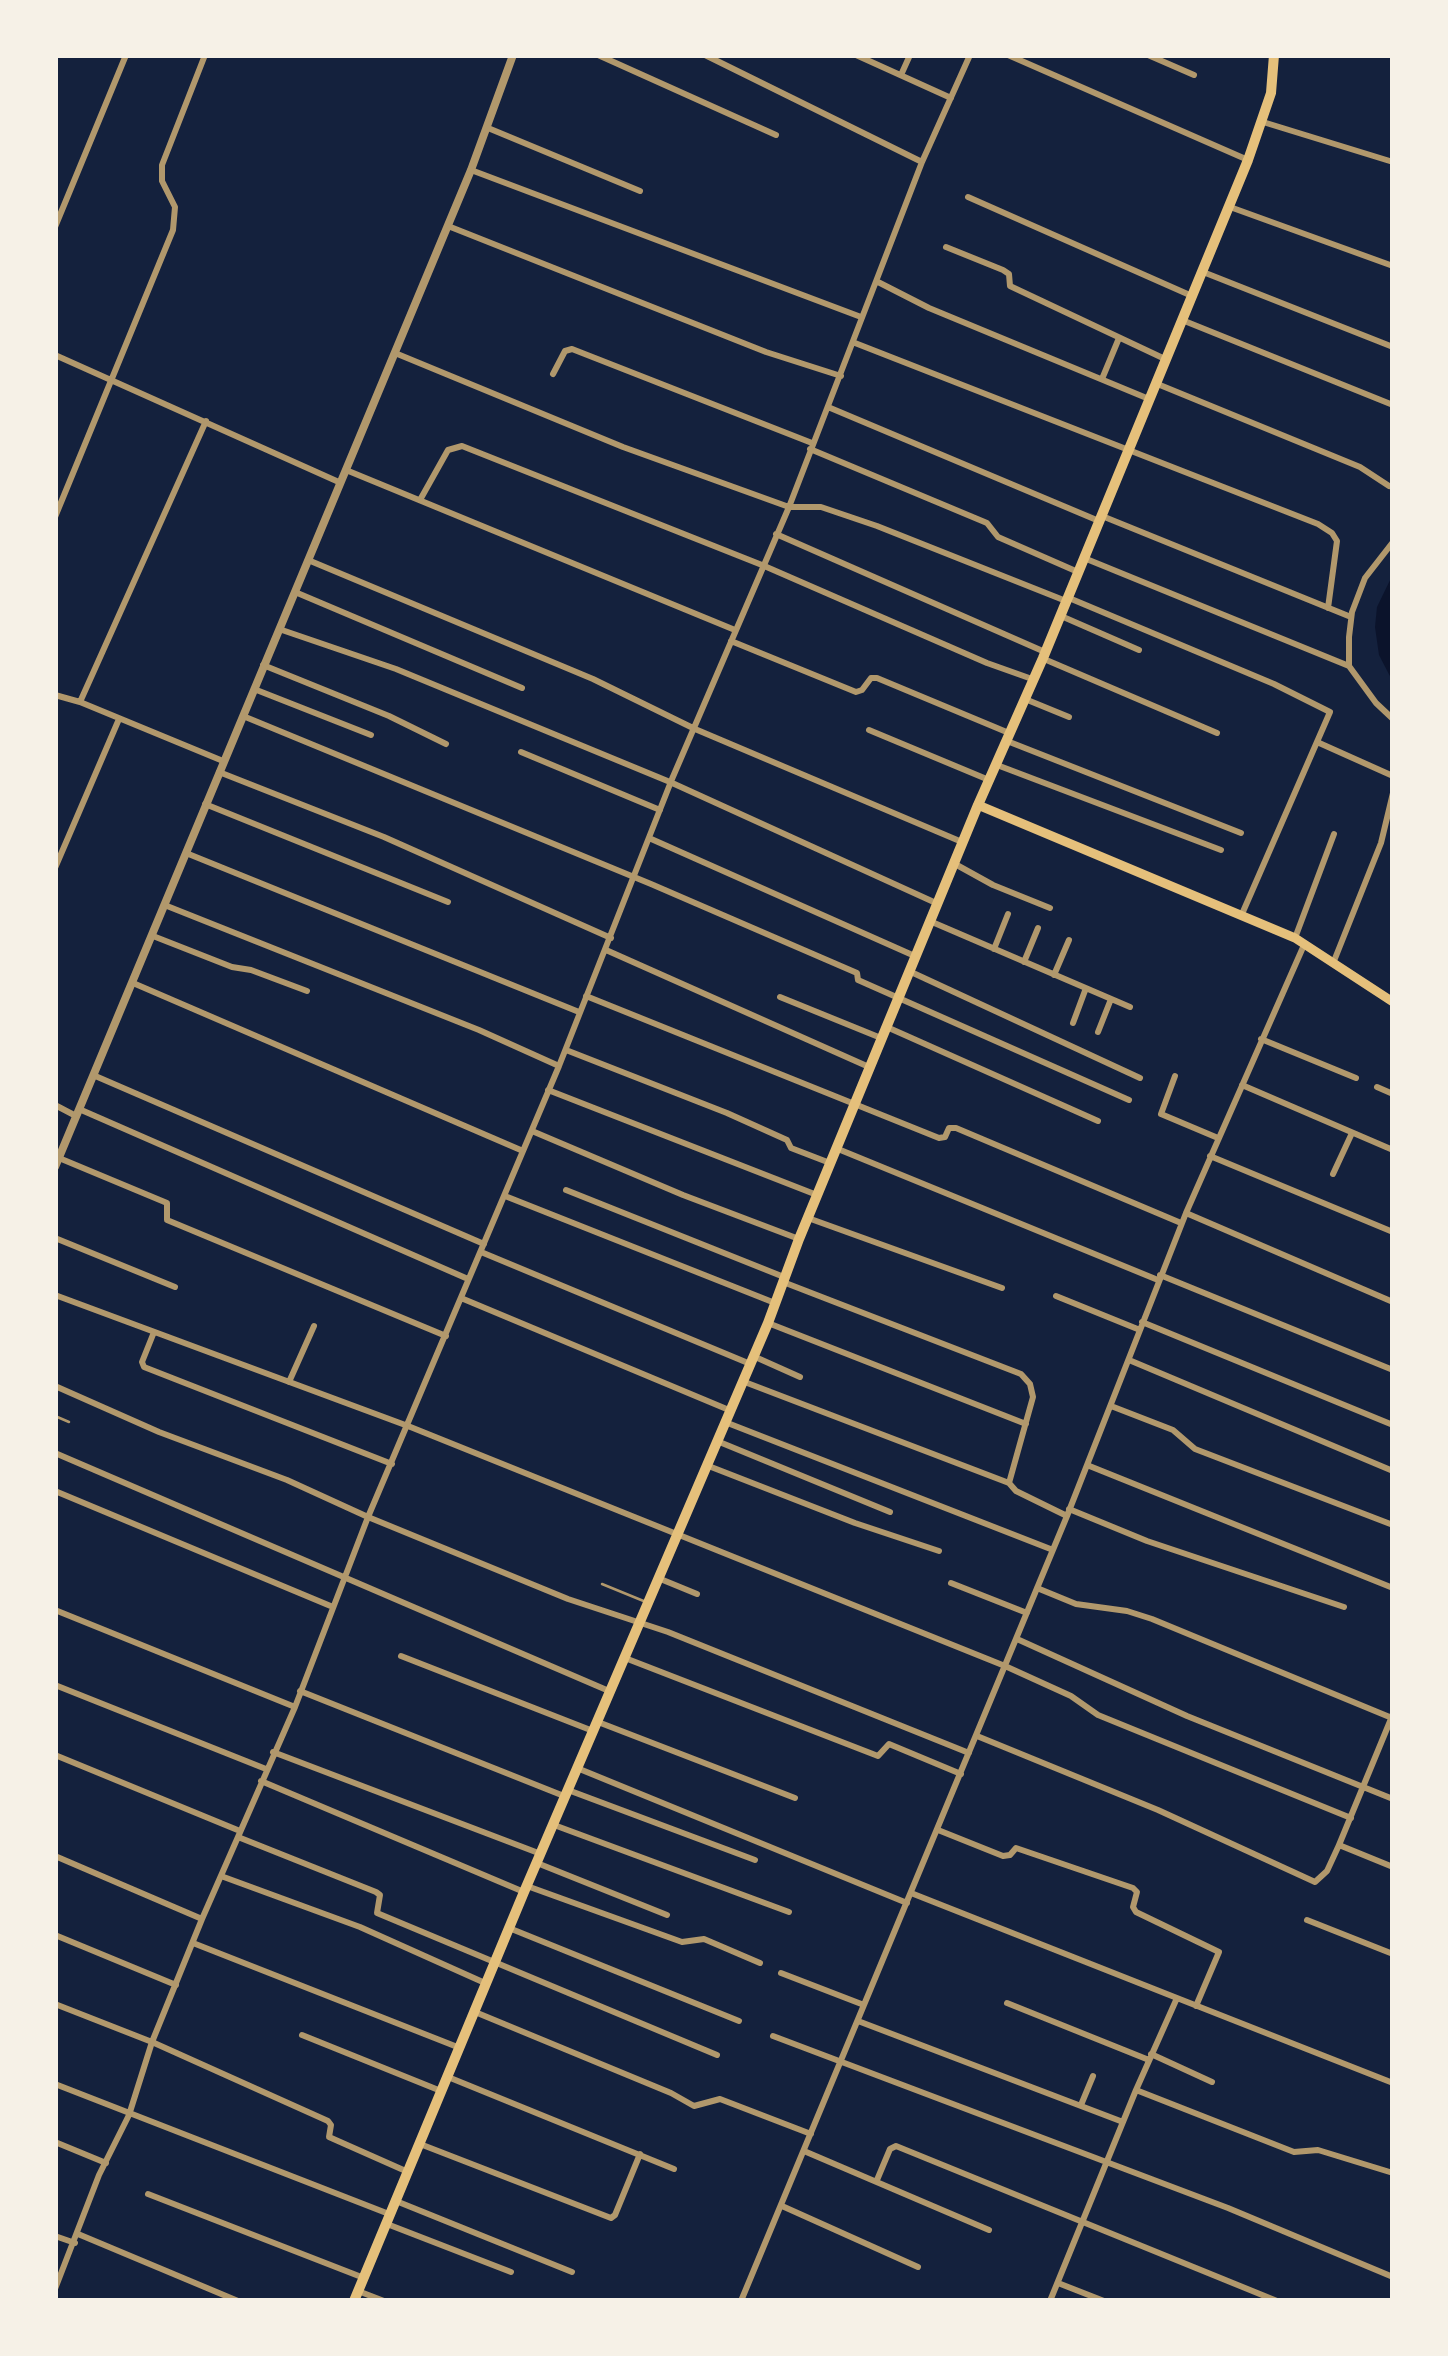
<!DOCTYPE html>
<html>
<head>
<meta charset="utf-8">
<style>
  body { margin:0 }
  #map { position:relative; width:1448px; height:2356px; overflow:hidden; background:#14213d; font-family:"Fira Sans Condensed",sans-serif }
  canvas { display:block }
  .frame { position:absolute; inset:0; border:58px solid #f6f1e7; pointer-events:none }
</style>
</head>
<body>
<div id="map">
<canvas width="1448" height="2356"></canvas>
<div class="frame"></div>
</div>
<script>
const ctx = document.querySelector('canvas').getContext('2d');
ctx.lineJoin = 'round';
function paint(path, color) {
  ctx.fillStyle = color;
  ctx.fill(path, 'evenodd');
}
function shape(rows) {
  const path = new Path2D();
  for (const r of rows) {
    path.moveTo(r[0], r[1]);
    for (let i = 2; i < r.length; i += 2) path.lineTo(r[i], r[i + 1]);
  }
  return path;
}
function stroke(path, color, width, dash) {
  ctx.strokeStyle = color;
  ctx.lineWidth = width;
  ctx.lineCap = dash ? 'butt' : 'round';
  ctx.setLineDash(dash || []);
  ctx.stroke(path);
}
const water = shape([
  [1393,574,1393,682,1379,655,1375,627,1377,607]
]);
const service = shape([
  [55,1416,69,1422],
  [602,1584,646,1602]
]);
const minor = shape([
  [598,55,776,135],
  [705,55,922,162],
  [856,55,951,98],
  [1008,55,1248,160],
  [1148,55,1194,75],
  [901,75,910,55],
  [1263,122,1393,162],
  [488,128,640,191],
  [471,170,861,317],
  [968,197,1192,296],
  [1230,207,1393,266],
  [448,226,766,352,841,376],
  [55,227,126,55],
  [946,247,1003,270,1009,274,1010,286,1165,359],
  [1203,272,1393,347],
  [878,282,929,308,1149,399],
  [1182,320,1393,405],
  [855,343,1318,524,1332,533,1337,541,1328,608],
  [395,353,623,447,789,507,821,507,877,526,1066,601],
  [55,355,341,483],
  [553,374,565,351,572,349,812,443],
  [1102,379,1119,338],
  [1155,383,1360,467,1389,486],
  [828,407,1099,521],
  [810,449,987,523,998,537,1078,572],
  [346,470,735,630],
  [420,500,448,450,462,446,762,565,987,663,1032,679],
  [1102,516,1351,617],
  [55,517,173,230,175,207,162,181,162,165,205,55],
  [776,534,1045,652],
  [1393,542,1365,578,1352,612,1349,637,1349,666,1376,703,1393,719],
  [1084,558,1349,666],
  [308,560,593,679,695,729,962,842],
  [295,592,522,688],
  [1069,598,1274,684,1330,712,1242,914],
  [1061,616,1139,650],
  [279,629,396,669,670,782,936,903],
  [731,641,856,692,862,690,871,678,877,678,1009,733],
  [1044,659,1217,733],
  [263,665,389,716,446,744],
  [254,689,371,735],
  [55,695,80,702,223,761],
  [1025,699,1069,717],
  [80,702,206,421],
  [243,716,651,884,857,973,858,980,1129,1100],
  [869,730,989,780],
  [1007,741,1241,833],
  [1317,742,1393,776],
  [521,752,660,810],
  [997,765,1221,850],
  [219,772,384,837,611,938],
  [205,804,448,902],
  [649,838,917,957],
  [186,853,579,1012],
  [955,864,993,885,1050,908],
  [55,868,119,719],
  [167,906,479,1030,559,1066],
  [932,922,1130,1007],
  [153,936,232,967,251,970,307,991],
  [1295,938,1334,834],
  [994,949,1008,914],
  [606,950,869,1067],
  [1334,961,1381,843,1393,793],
  [1024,962,1038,928],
  [911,972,1140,1078],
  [1054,975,1069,940],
  [133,983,523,1151],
  [586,996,939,1138,945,1137,949,1128,956,1128,1181,1223],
  [780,997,881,1038],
  [1073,1023,1086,988],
  [889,1028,1098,1121],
  [1098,1032,1111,999],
  [1261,1039,1356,1078],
  [566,1050,727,1113,787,1140,791,1148,830,1163],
  [93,1075,484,1244],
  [1175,1076,1161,1114,1218,1138],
  [1242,1085,1393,1150],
  [1377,1087,1393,1094],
  [548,1090,817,1195],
  [55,1105,76,1116],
  [79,1109,468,1279],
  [532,1131,683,1195,799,1239],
  [838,1149,1158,1280],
  [1210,1156,1393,1232],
  [59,1158,167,1203,167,1220,446,1336],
  [1333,1174,1352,1133],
  [566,1190,784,1277],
  [505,1196,775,1303],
  [1186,1213,1393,1302],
  [808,1218,1002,1288],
  [55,1238,175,1287],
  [481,1252,748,1363],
  [1160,1275,1393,1370],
  [783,1282,1021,1374,1030,1384,1033,1397,1009,1483,1016,1491,1067,1516],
  [55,1295,408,1426,1005,1666,1071,1696,1098,1715,1351,1818],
  [1056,1296,1140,1330],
  [461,1298,729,1410],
  [1142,1322,1393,1425],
  [768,1323,1026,1424],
  [154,1332,142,1362,144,1367,392,1464],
  [753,1356,800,1377],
  [1129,1360,1393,1471],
  [742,1381,1009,1483],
  [289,1382,314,1326],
  [55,1386,159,1432,287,1480,368,1517,568,1599,668,1632,969,1753],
  [1111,1406,1173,1430,1195,1449,1393,1525],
  [725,1422,1053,1550],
  [717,1441,890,1512],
  [55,1453,609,1691],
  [706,1465,855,1523,939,1551],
  [1087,1465,1393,1588],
  [55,1491,333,1607],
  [1069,1509,1147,1541,1344,1607],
  [658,1578,697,1594],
  [951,1583,1027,1613],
  [1037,1588,1076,1604,1127,1611,1152,1619,1392,1718],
  [55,1610,295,1707],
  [1017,1639,1187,1716,1393,1799],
  [401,1656,593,1731],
  [625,1658,878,1756,889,1744,961,1774],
  [55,1685,266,1769],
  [300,1691,564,1796],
  [598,1722,795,1798],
  [977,1736,1158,1810,1315,1882,1327,1871,1339,1845,1393,1714],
  [273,1752,541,1854],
  [55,1755,240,1831],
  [577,1768,907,1903],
  [261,1781,524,1892],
  [568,1790,755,1860],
  [554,1825,789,1912],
  [938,1830,1003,1856,1010,1855,1016,1848,1133,1888,1137,1892,1133,1907,1136,1912,1219,1952,1196,2006],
  [238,1837,376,1892,380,1895,377,1913,717,2055],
  [1339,1845,1393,1867],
  [55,1856,202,1919],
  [537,1863,667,1915],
  [221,1876,360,1927,485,1983],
  [527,1886,682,1942,704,1939,760,1963],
  [911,1893,1177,1998],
  [1307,1920,1393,1954],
  [509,1928,739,2021],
  [55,1935,176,1985],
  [193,1943,460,2048],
  [781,1973,864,2005],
  [1007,2003,1149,2060],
  [55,2004,152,2042,328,2121,331,2125,329,2137,408,2172],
  [475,2012,671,2093,694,2106,720,2099,811,2134],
  [858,2021,1123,2122],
  [302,2035,441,2091],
  [773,2036,1228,2208,1393,2277],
  [1151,2054,1212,2082],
  [448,2077,674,2169],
  [55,2084,389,2214],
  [1136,2090,1294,2152,1318,2150,1393,2173],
  [1081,2105,1093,2076],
  [55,2142,106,2163],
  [420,2144,611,2218,615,2215,640,2154],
  [804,2151,989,2230],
  [877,2180,890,2149,896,2146,1277,2301],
  [148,2194,364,2278],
  [396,2201,572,2272],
  [782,2206,918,2267],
  [387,2224,511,2272],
  [78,2234,238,2301],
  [55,2236,75,2243],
  [1058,2283,1104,2301],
  [55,2289,99,2175,129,2115,152,2042,202,1919,295,1707,368,1517,559,1066,672,779,789,507,922,162,970,55],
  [358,2291,384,2301],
  [741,2301,1067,1516,1186,1213,1304,945],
  [1050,2301,1136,2090,1177,1998,1393,2083]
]);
const tertiary = shape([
  [55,1167,471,170,513,55]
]);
const secondary = shape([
  [978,805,1295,938,1393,1002]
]);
const primary = shape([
  [354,2301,524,1892,768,1323,799,1239,978,805,1043,658,1248,160,1271,93,1274,55]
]);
paint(water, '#0b132b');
stroke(service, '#b1986c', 2.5);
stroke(minor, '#b1986c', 6);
stroke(tertiary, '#b1986c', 8);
stroke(secondary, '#e5c07b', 9);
stroke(primary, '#e5c07b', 10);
</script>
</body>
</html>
